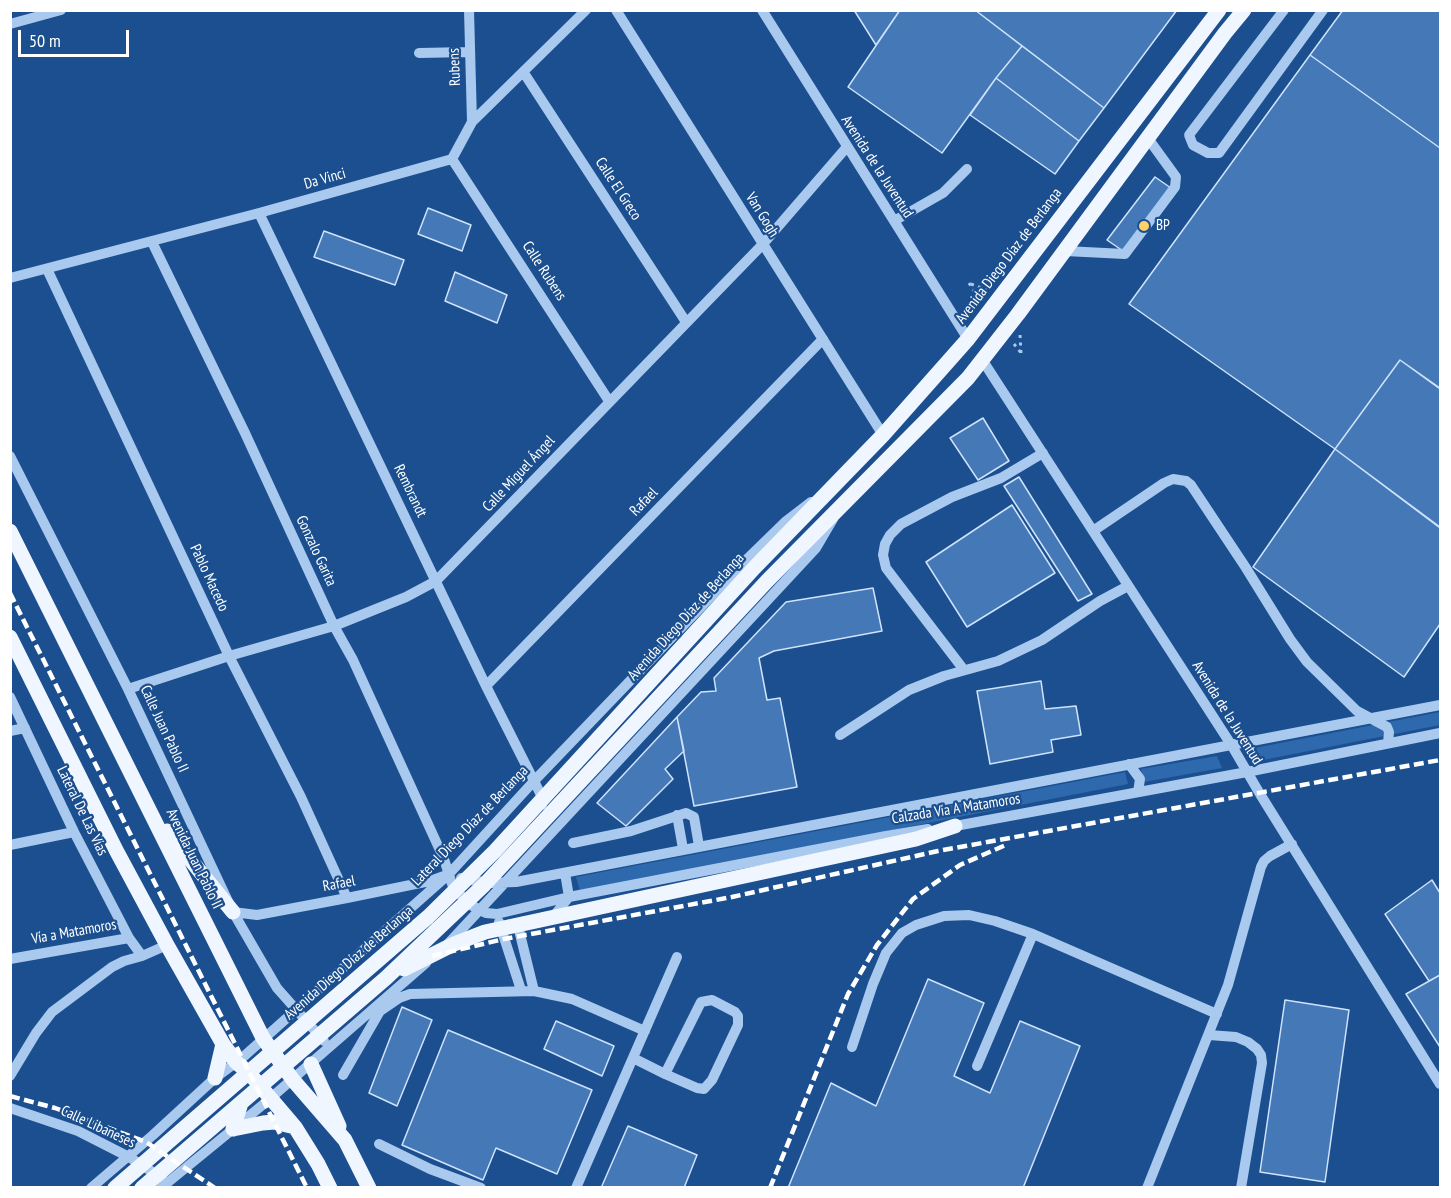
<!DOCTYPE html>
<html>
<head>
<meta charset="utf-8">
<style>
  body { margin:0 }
  #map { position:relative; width:1451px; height:1198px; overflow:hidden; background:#1b4f8f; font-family:"PT Sans Narrow",sans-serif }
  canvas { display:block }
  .frame { position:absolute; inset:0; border:12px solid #fff; pointer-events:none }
  .scale { position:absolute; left:18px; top:30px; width:111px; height:27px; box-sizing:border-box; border:3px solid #fff; border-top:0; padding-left:8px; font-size:18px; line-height:21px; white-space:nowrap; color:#fff; -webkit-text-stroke:4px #1b4f8f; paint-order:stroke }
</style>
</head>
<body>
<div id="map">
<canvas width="1451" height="1198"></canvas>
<div class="frame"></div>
<div class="scale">50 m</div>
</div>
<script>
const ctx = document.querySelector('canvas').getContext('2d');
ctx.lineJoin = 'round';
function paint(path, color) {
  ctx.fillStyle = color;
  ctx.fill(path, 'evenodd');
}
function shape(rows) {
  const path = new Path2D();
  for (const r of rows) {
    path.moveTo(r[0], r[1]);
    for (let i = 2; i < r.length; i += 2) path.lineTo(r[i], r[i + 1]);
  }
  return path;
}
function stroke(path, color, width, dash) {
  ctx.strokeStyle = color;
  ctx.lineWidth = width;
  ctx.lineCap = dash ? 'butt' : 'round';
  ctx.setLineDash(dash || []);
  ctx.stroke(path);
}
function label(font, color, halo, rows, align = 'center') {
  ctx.font = font + ' "PT Sans Narrow",sans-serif';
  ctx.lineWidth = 4.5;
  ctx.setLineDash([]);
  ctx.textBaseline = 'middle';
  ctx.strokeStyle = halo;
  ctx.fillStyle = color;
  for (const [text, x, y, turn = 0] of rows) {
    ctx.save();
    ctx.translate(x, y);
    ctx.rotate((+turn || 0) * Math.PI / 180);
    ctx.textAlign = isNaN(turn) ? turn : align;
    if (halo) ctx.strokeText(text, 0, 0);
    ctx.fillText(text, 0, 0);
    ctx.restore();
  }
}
const green = shape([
  [1440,712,1440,725,1253,762,1249,749],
  [1217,756,1222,768,1144,782,1141,769],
  [1125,772,1128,784,580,891,576,877]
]);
const building = shape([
  [854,10,900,10,876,45,854,10],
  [900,10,975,10,1022,46,996,78,942,153,848,87,900,10],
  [975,10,1177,10,1104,108,975,10],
  [1343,10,1440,10,1440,148,1310,55,1343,10],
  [1022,46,1104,108,1079,141,996,78,1022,46],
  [1310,55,1440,148,1440,388,1400,360,1335,449,1129,304,1310,55],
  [996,78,1079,141,1055,174,970,115,996,78],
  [1155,177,1171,188,1123,251,1107,240,1155,177],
  [428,208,471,225,462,251,418,234,428,208],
  [324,231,404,260,395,285,314,257,324,231],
  [455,272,507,295,497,323,445,301,455,272],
  [1400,360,1440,389,1440,527,1335,449,1400,360],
  [983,418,1009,461,978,480,950,438,983,418],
  [1335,449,1440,528,1440,624,1404,677,1253,567,1335,449],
  [1019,477,1092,594,1078,601,1004,486,1019,477],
  [1012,505,1055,573,967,627,926,562,1012,505],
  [873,588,882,631,774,651,759,658,767,700,780,698,797,787,694,806,677,717,701,692,716,691,714,678,786,602,873,588],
  [1041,681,1045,709,1076,706,1081,735,1051,740,1053,752,990,764,977,691,1041,681],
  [677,717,684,751,665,769,673,779,626,826,597,803,677,717],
  [1432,880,1440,893,1440,975,1429,981,1385,914,1432,880],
  [1440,975,1440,1047,1406,994,1440,975],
  [928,979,984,1003,954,1076,990,1093,1020,1021,1080,1046,1023,1188,788,1188,831,1083,876,1106,928,979],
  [1285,1000,1349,1010,1325,1182,1260,1172,1285,1000],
  [402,1007,432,1020,397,1106,369,1093,402,1007],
  [556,1021,614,1046,602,1076,544,1049,556,1021],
  [448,1030,592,1090,557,1174,496,1148,483,1180,402,1145,448,1030],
  [628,1126,697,1155,684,1188,601,1188,628,1126]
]);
const path = shape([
  [969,283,980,301],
  [971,284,987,290],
  [1020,335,1021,353],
  [1014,344,1022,354]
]);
const minor = shape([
  [469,10,472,122],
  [616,10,883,435],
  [762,10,968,339],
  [1284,10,1189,135,1193,145,1208,153,1219,153,1323,10],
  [10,24,61,10],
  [419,53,469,52],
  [524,73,686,322],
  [452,159,609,401],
  [259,213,486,686,534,781,542,797,542,805],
  [894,221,943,193,967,169],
  [152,242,245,433,334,626,353,660,444,859,452,884,467,903,486,913,497,914,569,897,886,836,928,829],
  [1065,251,1125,254,1175,187,1176,177,1147,137],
  [47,269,229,656,301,797,347,898],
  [10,278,259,213,452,159,472,122,586,10],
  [983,361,1232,746,1260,794,1440,1084],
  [10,456,128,689,233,912,277,988,324,1041],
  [1093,531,1164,483,1173,479,1186,481,1191,485,1246,568,1290,639,1307,662,1357,711,1387,727,1389,732,1388,743],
  [964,670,886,568,883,555,885,544,890,535,901,524,952,497,1001,478,1043,453],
  [486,686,823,339],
  [128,689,229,656,334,626,406,597,436,581,763,244,846,148],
  [10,697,74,832,129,938],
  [10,731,25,728],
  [840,735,909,690,944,676,998,661,1042,640,1100,601,1128,586],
  [1129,764,1140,779,1138,792],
  [677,815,683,849],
  [950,827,1247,772,1440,733],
  [573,843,631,831,686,813,694,817,699,846],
  [10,845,74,832],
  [461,878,488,883,516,882,1440,705],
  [233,912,257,915,347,898,430,881,444,876],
  [553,917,569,897,565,873],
  [499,922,521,990],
  [519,930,534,991],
  [447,945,816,548,833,519],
  [10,959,129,938,142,956,167,945],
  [1209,1035,1236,1037,1248,1042,1257,1049,1261,1055,1262,1063,1241,1188],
  [852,1047,873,984,886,953,902,933,916,925,944,916,969,915,995,921,1033,934,1217,1014],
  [633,1058,665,1074,697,1088,704,1089,712,1080,738,1025,738,1016,735,1012,712,1000,701,1002,665,1074],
  [977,1066,1033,934],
  [343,1075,380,1011,399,998,410,994,534,991,572,999,645,1031],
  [10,1076,36,1033,52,1012,112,967,124,961,142,956],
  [10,1108,78,1131,129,1157,162,1178],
  [379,1144,430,1169,481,1188],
  [91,1188,153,1135,215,1078,242,1058,297,1009,449,874,534,781,747,559,785,522,811,502],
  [161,1188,265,1103,426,963],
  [576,1188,677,957],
  [1147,1188,1228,985,1261,867,1264,861,1270,856,1292,844]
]);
const major = shape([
  [10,531,263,1038,293,1080,345,1140,369,1188],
  [10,637,116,850,167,945,223,1044,236,1062,250,1074,295,1127,318,1164,330,1188],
  [167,831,233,912],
  [404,969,454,944,485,932,916,839,955,826],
  [311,1064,339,1126],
  [215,1078,223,1044],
  [233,1129,241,1103],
  [233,1129,263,1123,274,1122,295,1127],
  [115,1188,428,917,495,851,755,567,883,435,968,339,1219,10],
  [142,1188,386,978,484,885,767,581,968,378,1018,314,1225,33,1244,10]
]);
const rail = shape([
  [10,593,307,1188],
  [432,956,504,939,732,897,938,851,1440,760],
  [10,1096,55,1108,146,1142,215,1188],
  [770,1188,848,994,877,945,913,899,960,865,1008,844]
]);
const markers = [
  [1144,226,6,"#ffd166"]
];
const streetNames = [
  ["Rubens",455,67,-92],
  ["Avenida de la Juventud",877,167,57],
  ["Da Vinci",325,179,-16],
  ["Calle El Greco",618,189,57],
  ["Van Gogh",762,215,58],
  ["Avenida Diego Díaz de Berlanga",1009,256,-53],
  ["Calle Rubens",544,271,57],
  ["Calle Miguel Ángel",519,474,-47],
  ["Rembrandt",410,491,64],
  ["Rafael",644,502,-46],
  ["Gonzalo Garita",316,551,65],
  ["Pablo Macedo",209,578,65],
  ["Avenida Diego Díaz de Berlanga",686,617,-48],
  ["Avenida de la Juventud",1227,713,58],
  ["Calle Juan Pablo II",164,729,65],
  ["Calzada Vía A Matamoros",956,809,-9],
  ["Lateral De Las Vías",82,811,64],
  ["Lateral Diego Díaz de Berlanga",470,826,-46],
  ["Avenida Juan Pablo II",194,859,64],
  ["Rafael",339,884,-11],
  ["Vía a Matamoros",74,932,-10],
  ["Avenida Diego Díaz de Berlanga",349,963,-41],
  ["Calle Libaneses",98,1127,25]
];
const poiNames = [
  ["BP",1156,226]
];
paint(green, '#2e69ad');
paint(building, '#4478b7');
stroke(building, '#cfe3fa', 1.5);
stroke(path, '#a9c9ee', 3, [3, 4.5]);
stroke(minor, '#a9c9ee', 10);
stroke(major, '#f0f6ff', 15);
stroke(rail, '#fff', 4.5, [10, 4.5]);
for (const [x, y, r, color] of markers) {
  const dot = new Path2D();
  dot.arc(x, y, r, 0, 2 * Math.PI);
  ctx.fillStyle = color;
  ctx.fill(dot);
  stroke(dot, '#1b4f8f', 2);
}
label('15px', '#fff', '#1b4f8f', streetNames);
label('15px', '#fff', '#1b4f8f', poiNames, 'left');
</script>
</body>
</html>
